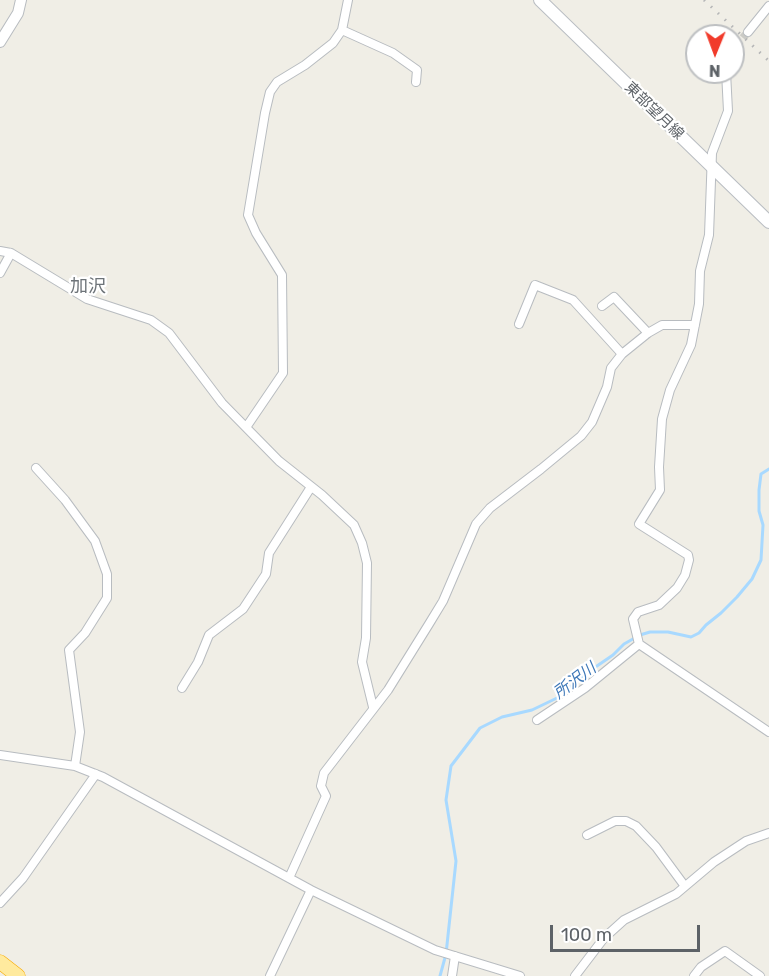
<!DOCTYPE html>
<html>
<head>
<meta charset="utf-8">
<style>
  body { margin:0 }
  #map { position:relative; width:769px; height:976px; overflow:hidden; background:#f0eee6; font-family:Rubik,sans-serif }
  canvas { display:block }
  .north { position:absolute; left:685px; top:24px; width:60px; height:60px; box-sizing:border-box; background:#fff; border:2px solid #bec0c2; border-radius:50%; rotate:181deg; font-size:16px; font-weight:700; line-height:24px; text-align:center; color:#5d6267 }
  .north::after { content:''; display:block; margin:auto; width:21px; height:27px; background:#f13b2b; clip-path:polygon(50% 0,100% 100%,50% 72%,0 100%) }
  .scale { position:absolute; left:550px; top:925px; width:150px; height:27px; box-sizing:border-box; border:3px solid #5d6267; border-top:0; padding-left:8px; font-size:18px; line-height:21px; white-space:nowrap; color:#5d6267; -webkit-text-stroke:4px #fff; paint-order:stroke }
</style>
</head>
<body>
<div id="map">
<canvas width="769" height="976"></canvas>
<div class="north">N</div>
<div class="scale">100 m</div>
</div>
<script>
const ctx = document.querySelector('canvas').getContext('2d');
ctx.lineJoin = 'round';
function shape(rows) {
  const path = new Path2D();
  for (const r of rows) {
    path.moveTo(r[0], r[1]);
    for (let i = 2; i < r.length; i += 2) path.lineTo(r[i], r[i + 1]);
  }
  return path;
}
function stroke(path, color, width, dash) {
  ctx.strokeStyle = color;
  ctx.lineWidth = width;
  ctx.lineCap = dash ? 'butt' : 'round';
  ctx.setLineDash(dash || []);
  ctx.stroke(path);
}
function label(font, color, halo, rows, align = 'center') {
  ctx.font = font + ' Rubik,"Noto Sans JP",sans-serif';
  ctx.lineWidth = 4.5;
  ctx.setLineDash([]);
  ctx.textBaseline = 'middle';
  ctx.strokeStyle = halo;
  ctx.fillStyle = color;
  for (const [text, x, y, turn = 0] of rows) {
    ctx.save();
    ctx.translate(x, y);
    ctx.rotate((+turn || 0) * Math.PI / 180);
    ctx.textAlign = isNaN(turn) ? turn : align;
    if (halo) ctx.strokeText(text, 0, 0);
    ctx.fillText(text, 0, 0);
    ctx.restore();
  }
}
const stream = shape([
  [440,976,446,954,456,861,446,800,451,766,480,728,502,717,532,710,557,698,594,668,613,655,624,644,640,635,650,632,668,632,691,637,699,633,706,625,721,613,737,597,752,579,761,560,763,525,759,511,759,490,761,474,769,469]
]);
const minorTunnel = shape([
  [735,47,748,32]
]);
const minor = shape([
  [342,30,393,53,417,70,416,82],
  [748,32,769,6],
  [733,50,735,47],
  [726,72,728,111,712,153,709,235,700,271,699,304,691,345,670,390,662,419,659,467,660,490,639,524,688,555,689,560,685,575,677,588,659,605,638,612,633,619,639,644,769,732],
  [0,251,11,253,87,299,151,320,169,333,222,403,279,461,322,495,354,525,362,543,367,563,366,638,362,662,373,707],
  [0,273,11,253],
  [602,306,614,297,648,333],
  [519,324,535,285,573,300,622,354],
  [247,426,283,373,282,275,256,233,248,215,265,113,270,92,277,82,305,65,333,43,342,30,348,0],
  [36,468,65,500,95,541,107,574,107,598,85,633,69,650,80,732,75,766],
  [182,688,198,662,209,635,243,609,266,574,269,553,311,487],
  [537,720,585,688,639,644],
  [0,755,75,766,103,777,311,890,435,950,520,976],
  [587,835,615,821,626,821,636,826,656,847,684,885],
  [289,878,326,796,321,786,324,773,388,690,429,624,443,601,476,524,490,508,541,469,581,436,592,422,607,387,611,368,622,354,648,333,662,325,695,325],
  [0,903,23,878,96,774],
  [270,976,311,890],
  [452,976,455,956],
  [575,976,604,938,624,920,676,894,714,862,746,841,769,833],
  [694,976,701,967,725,951,760,976]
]);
const tertiary = shape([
  [0,42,18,13,21,0]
]);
const secondary = shape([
  [540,0,769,222]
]);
const trunk = shape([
  [0,962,18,976]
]);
const rail = shape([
  [704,0,769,61]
]);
const streetNames = [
  ["東部望月線",654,111,44]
];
const waterNames = [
  ["所沢川",575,681,-37]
];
const quarterNames = [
  ["加沢",88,287]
];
stroke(stream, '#a8d9ff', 3);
stroke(minorTunnel, '#cbcbc6', 8, [8, 4]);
stroke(minor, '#b8bcc0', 10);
stroke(tertiary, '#b8bcc0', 12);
stroke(secondary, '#b9bdc2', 14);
stroke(trunk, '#f7aa00', 15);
stroke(minor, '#fff', 8);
stroke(tertiary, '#fff', 10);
stroke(secondary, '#fff', 12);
stroke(trunk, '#ffea9e', 14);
stroke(rail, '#b5b6b7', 3, [1.5, 8]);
label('15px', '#5d6267', '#fff', streetNames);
label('italic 16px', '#3e78b8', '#fff', waterNames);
label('18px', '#6e7479', '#fff', quarterNames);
</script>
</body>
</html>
